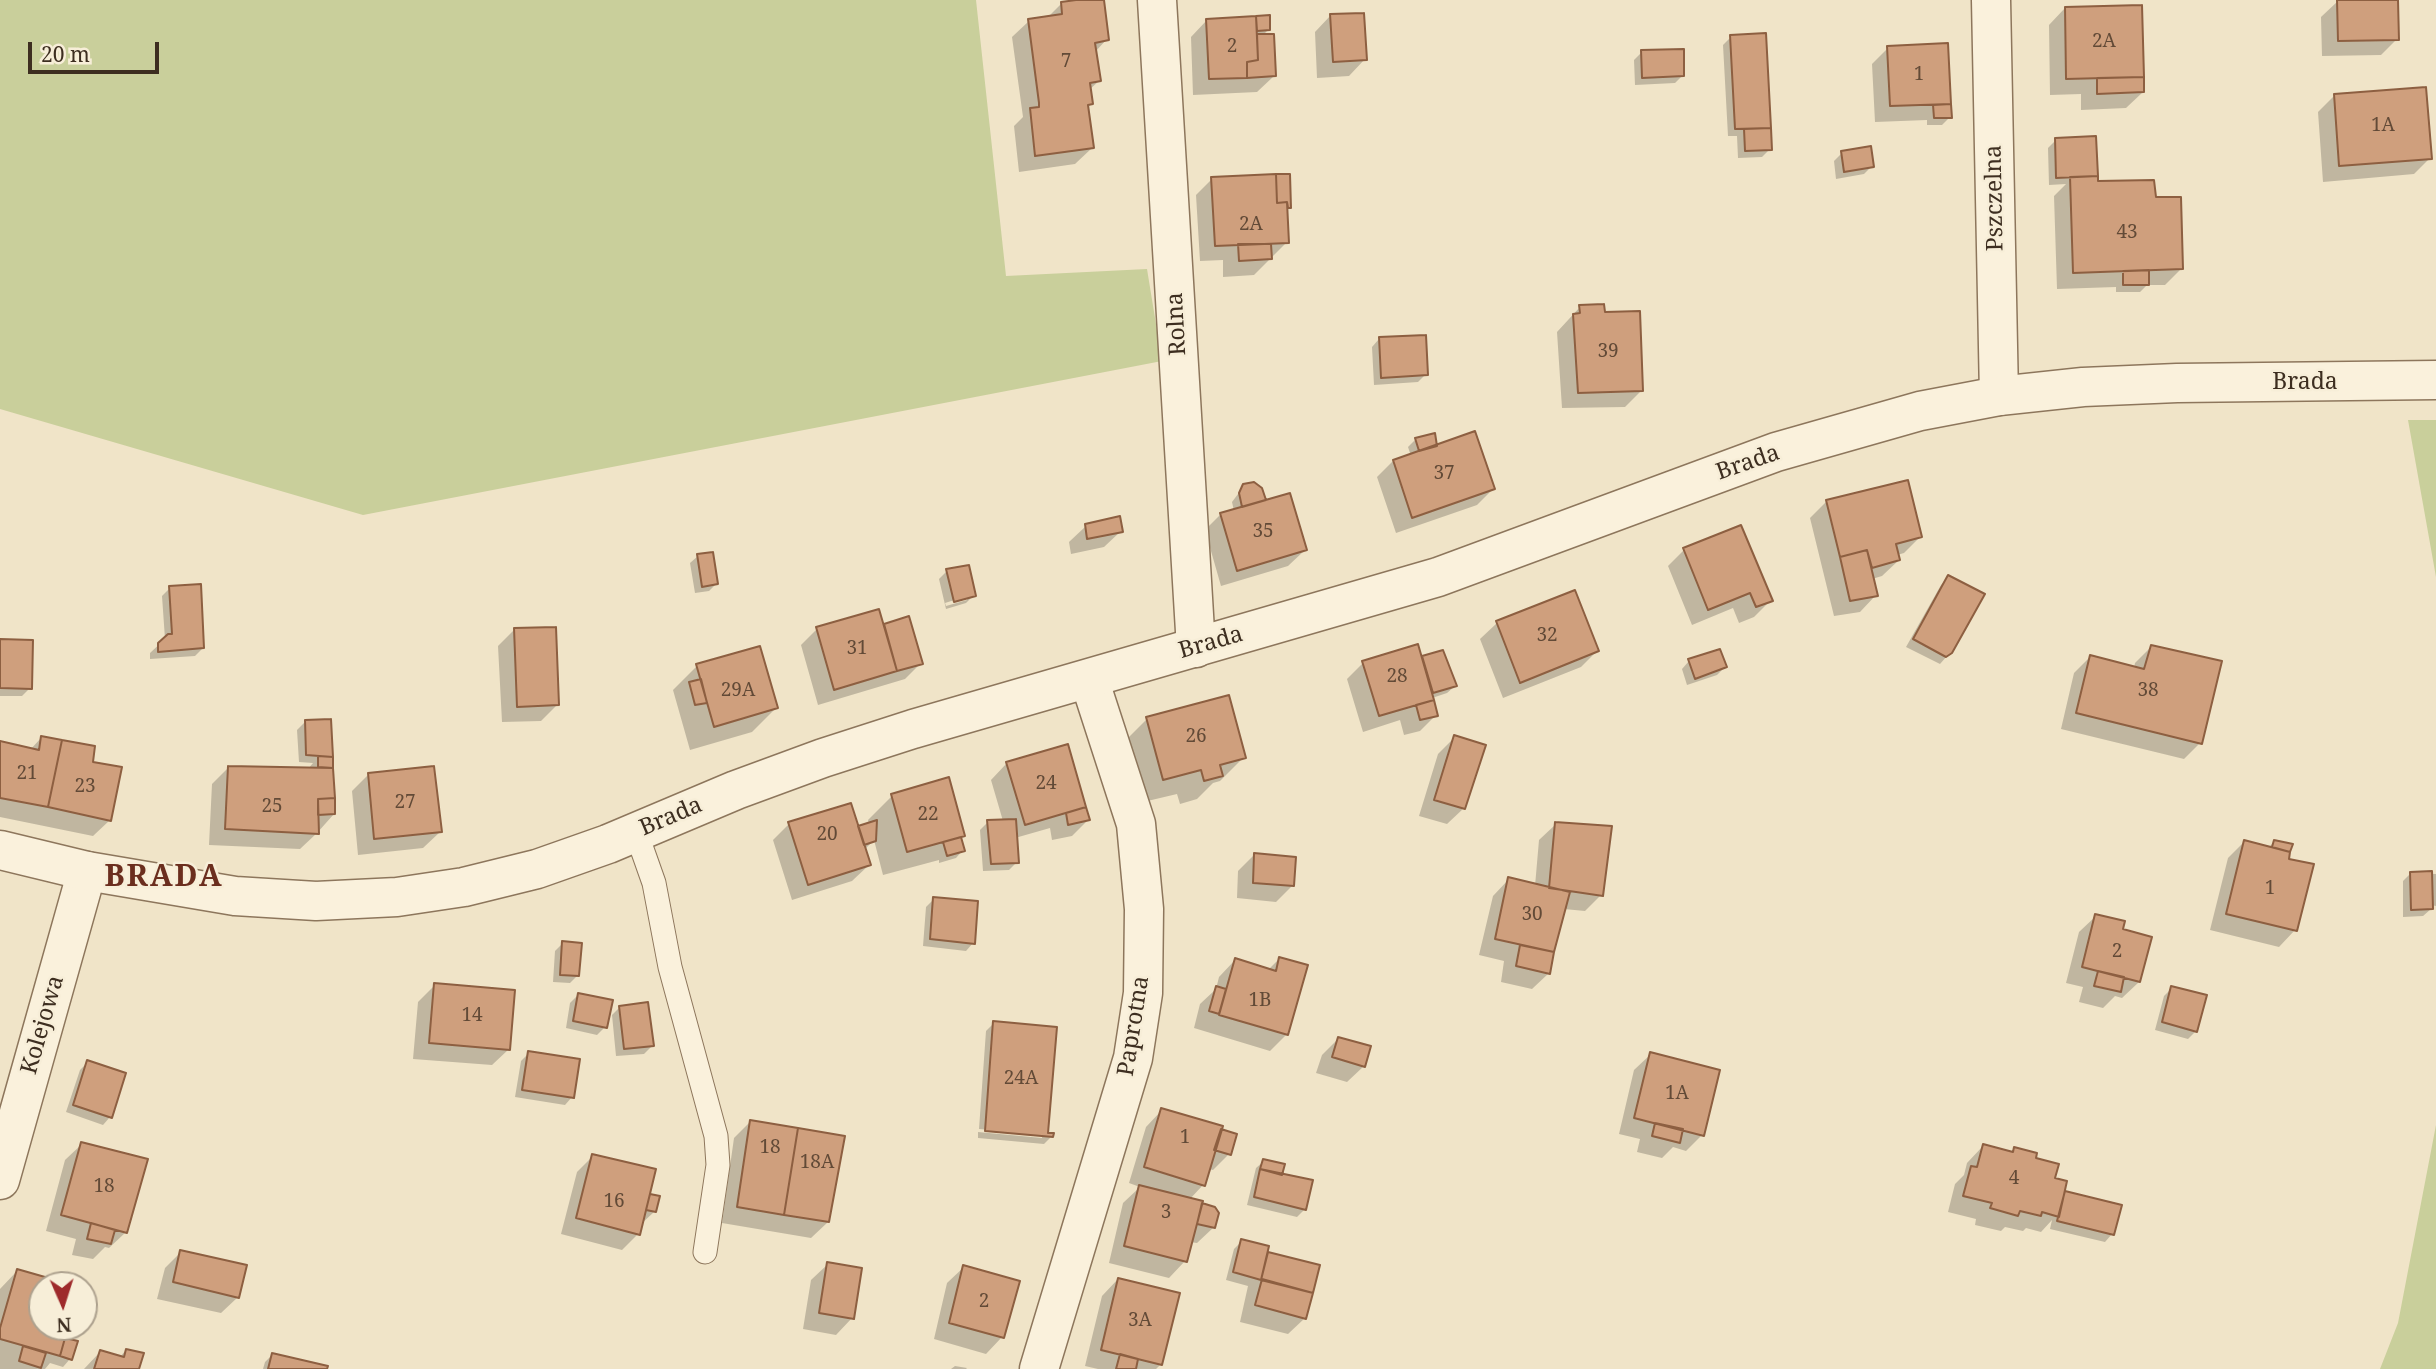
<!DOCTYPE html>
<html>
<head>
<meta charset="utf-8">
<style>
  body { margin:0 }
  #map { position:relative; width:2436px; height:1369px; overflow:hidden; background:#f0e4c8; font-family:"Noto Serif",serif }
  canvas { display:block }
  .north { position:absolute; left:28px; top:1271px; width:70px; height:70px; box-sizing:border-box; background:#f7eed8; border:2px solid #ada18e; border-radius:50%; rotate:177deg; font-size:19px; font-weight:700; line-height:28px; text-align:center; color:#3d2e20 }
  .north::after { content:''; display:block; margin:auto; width:24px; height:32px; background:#9e2a2b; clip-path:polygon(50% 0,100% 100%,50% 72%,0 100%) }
  .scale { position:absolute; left:28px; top:42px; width:131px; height:32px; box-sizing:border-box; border:4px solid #3d2e20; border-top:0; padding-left:9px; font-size:21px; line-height:24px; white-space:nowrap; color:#3d2e20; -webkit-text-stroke:5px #f7eed8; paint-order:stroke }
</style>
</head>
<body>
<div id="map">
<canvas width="2436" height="1369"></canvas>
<div class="north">N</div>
<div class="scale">20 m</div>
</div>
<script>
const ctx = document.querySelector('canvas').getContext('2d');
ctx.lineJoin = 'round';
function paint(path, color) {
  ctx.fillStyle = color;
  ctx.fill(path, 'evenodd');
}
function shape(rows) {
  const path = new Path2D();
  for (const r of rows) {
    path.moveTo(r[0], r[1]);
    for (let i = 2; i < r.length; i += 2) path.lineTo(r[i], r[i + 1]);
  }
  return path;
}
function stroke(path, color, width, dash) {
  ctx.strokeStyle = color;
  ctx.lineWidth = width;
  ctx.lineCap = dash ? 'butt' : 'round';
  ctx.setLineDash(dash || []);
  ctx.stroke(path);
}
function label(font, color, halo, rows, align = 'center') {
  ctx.font = font + ' "Noto Serif",serif';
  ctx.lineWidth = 5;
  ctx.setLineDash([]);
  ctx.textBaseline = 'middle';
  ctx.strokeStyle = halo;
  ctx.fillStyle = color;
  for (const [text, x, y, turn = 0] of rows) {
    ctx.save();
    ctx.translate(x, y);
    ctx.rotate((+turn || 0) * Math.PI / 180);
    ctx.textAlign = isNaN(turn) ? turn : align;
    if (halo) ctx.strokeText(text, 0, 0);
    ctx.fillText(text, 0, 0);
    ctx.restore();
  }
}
const green = shape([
  [0,0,976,0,1006,276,1147,269,1162,361,363,515,0,409],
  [2408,420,2436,420,2436,577],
  [2436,1125,2436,1369,2380,1369,2398,1323]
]);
const shadow = shape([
  [1088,0,1102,0,1107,39,1095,52,1099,81,1089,90,1091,104,1087,108,1092,148,1075,164,1019,172,1014,126,1023,117,1012,37,1029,21,1047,18,1061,4],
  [2397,0,2397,39,2381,55,2322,56,2321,17,2338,1],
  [2065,8,2143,92,2126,108,2081,110,2081,94,2050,95,2049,25],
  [1331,15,1365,59,1349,76,1317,78,1315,32],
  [1257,18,1269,29,1262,36,1274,76,1257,92,1193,95,1191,37,1207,20,1254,20],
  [1764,35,1770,149,1762,157,1738,158,1737,136,1728,136,1723,45,1731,37],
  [1946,44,1950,117,1942,125,1927,125,1927,120,1875,122,1872,64,1888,48],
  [1642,52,1682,76,1675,83,1635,85,1634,60],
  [2334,96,2430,158,2414,174,2323,182,2318,112],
  [2056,140,2097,183,2154,199,2182,268,2165,285,2147,285,2140,292,2116,292,2116,287,2057,289,2054,196,2066,184,2049,185,2048,148],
  [1842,153,1872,166,1864,174,1836,179,1834,161],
  [1288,176,1290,207,1286,211,1287,242,1254,275,1223,277,1223,260,1200,261,1196,195,1212,179],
  [1580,307,1603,314,1642,390,1625,407,1562,408,1557,332],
  [1379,339,1426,374,1418,382,1374,385,1372,347],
  [1416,439,1435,447,1493,489,1477,505,1396,533,1377,477,1393,461,1411,456,1408,447],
  [1244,486,1265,502,1305,550,1288,566,1221,586,1205,530,1221,514,1234,511,1232,502],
  [1827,501,1920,537,1904,553,1897,555,1899,560,1882,576,1872,579,1876,595,1860,612,1834,616,1810,518],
  [1086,526,1121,531,1104,547,1071,554,1069,542],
  [1684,550,1771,600,1754,617,1739,623,1733,608,1692,625,1668,566],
  [698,556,716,584,709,591,695,593,690,563],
  [947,571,974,595,966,603,946,609,939,579],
  [967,596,967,600,946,606,945,603],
  [1949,577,1983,595,1947,656,1940,664,1906,647,1941,585],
  [170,588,203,648,195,656,150,659,150,653,165,639,162,596],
  [1574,592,1597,651,1581,667,1503,698,1480,639,1497,623],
  [908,618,921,663,905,679,818,705,801,645,817,629,882,626],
  [514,630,557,705,541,721,502,722,498,646],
  [0,641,30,688,22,696,0,696],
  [2152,646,2200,743,2184,759,2061,729,2074,673,2090,657,2134,668,2135,663],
  [1423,657,1455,686,1447,693,1432,698,1436,715,1420,731,1404,735,1400,720,1363,732,1347,679,1363,663],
  [1689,661,1725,667,1717,675,1687,685,1682,669],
  [697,666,776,708,752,732,690,750,673,690],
  [1147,719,1244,757,1220,781,1213,783,1197,799,1180,804,1177,794,1139,803,1123,743],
  [330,721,334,814,317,833,300,849,209,845,212,784,228,768,308,769,313,763,299,762,297,730,305,722],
  [1455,737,1464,808,1447,824,1419,816,1438,754],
  [41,738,110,820,93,836,0,817,0,743,30,750],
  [1066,746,1088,820,1072,836,1052,840,1050,828,1015,838,1017,862,1009,870,983,871,980,830,988,822,1003,821,991,780,1007,763],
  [368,775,440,832,423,848,358,855,352,791],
  [892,796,963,836,960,839,963,850,956,858,939,863,939,860,883,875,874,840,864,850,869,865,852,881,792,900,773,840,789,824,857,828,869,824,868,820],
  [1556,824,1601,895,1585,911,1564,909,1549,973,1532,989,1501,982,1504,961,1479,955,1493,896,1509,879,1535,886,1539,840],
  [2244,842,2268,848,2274,842,2291,846,2287,860,2295,930,2279,947,2210,930,2228,858],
  [1254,855,1292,886,1276,902,1237,898,1238,871],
  [2411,873,2436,874,2436,906,2431,905,2431,909,2423,916,2403,917,2403,881],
  [934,899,973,943,966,951,923,946,926,907],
  [2096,916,2121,930,2139,982,2122,998,2115,996,2103,1008,2079,1002,2083,987,2066,983,2079,932],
  [563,943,578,975,570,983,553,982,555,951],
  [1279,959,1287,1034,1270,1051,1194,1028,1200,1004,1216,989,1219,977,1235,960,1267,971],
  [435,985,509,1049,492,1065,413,1059,418,1002],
  [2172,988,2196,1031,2188,1039,2155,1030,2164,996],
  [578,995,605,1027,597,1035,566,1028,570,1003],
  [620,1007,652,1046,644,1054,616,1056,612,1015],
  [994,1023,1047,1134,1052,1136,1044,1144,978,1138,978,1132,1042,1138,1042,1134,979,1129,986,1031],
  [1338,1039,1364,1066,1347,1082,1316,1073,1322,1055],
  [529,1053,572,1097,565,1105,515,1097,521,1061],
  [1651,1054,1702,1135,1686,1151,1673,1147,1662,1158,1637,1152,1640,1139,1619,1134,1634,1070],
  [88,1062,110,1117,103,1125,66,1112,80,1070],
  [1162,1110,1229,1154,1213,1170,1208,1169,1203,1185,1189,1200,1214,1209,1214,1227,1197,1243,1190,1242,1185,1261,1169,1278,1109,1263,1123,1203,1140,1187,1129,1183,1146,1127],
  [750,1122,828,1222,811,1238,722,1223,734,1138],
  [82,1144,126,1232,109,1248,105,1247,93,1259,72,1255,76,1239,46,1231,65,1160],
  [1983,1146,2011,1153,2014,1149,2033,1159,2063,1193,2120,1206,2112,1234,2105,1242,2050,1229,2052,1220,2041,1232,2026,1228,2023,1231,2005,1227,2001,1231,1975,1225,1976,1219,1948,1212,1955,1184,1964,1175,1967,1163],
  [593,1156,648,1195,658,1197,654,1212,640,1225,638,1234,622,1250,561,1234,577,1172],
  [1264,1161,1280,1176,1305,1209,1297,1217,1247,1205,1256,1168],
  [1242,1241,1266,1253,1318,1267,1305,1318,1288,1334,1240,1322,1248,1286,1226,1280,1234,1249],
  [181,1252,238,1297,221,1313,157,1299,165,1268],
  [828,1264,852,1318,836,1335,803,1329,811,1280],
  [964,1267,1002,1337,986,1354,934,1339,947,1283],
  [17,1271,66,1285,42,1285,42,1327,63,1327,59,1339,70,1359,63,1367,50,1363,45,1369,0,1369,0,1289],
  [26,1345,41,1349,41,1353,25,1348],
  [1118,1279,1161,1364,1156,1369,1098,1369,1085,1366,1102,1296],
  [126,1350,137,1369,84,1369,100,1352,120,1357],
  [272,1355,325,1369,263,1369,265,1362],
  [955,1366,967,1368,966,1369,951,1369]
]);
const building = shape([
  [1076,0,1104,0,1109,40,1095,43,1101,81,1090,83,1093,104,1088,105,1094,148,1035,156,1030,108,1039,107,1039,103,1028,19,1062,14,1061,2,1076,0],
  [2337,0,2398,0,2399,40,2338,41,2337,0],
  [2142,5,2144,77,2066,79,2065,7,2142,5],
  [1364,13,1367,60,1333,62,1330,14,1364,13],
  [1270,15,1270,30,1257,31,1256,16,1270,15],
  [1256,16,1258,60,1247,62,1247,78,1209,79,1206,19,1256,16],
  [1766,33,1771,128,1735,129,1730,35,1766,33],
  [1257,34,1274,34,1276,76,1247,78,1247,62,1258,60,1257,34],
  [1948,43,1951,104,1890,106,1887,46,1948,43],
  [1684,49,1684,76,1642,78,1641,50,1684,49],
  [2144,77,2144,92,2097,94,2097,78,2144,77],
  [2426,87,2432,159,2339,166,2334,94,2426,87],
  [1951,104,1952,118,1934,118,1933,105,1951,104],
  [1771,128,1772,150,1745,151,1744,129,1771,128],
  [2096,136,2098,176,2056,178,2055,138,2096,136],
  [1871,146,1874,167,1844,172,1841,151,1871,146],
  [1276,174,1290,174,1291,208,1288,208,1287,202,1277,203,1276,174],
  [1276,174,1277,203,1287,202,1289,243,1215,246,1211,177,1276,174],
  [2098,176,2098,181,2154,180,2156,197,2181,197,2183,269,2073,273,2070,177,2098,176],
  [1238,244,1271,244,1272,259,1239,261,1238,244],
  [2149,270,2149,285,2123,285,2123,271,2149,270],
  [1604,304,1605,312,1640,311,1643,391,1578,393,1573,314,1580,313,1579,305,1604,304],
  [1426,335,1428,375,1381,378,1379,337,1426,335],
  [1475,431,1495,489,1412,518,1393,460,1475,431],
  [1435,433,1437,446,1419,451,1415,438,1435,433],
  [1908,480,1922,537,1896,544,1900,560,1872,568,1867,550,1840,557,1826,500,1908,480],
  [1254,482,1262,488,1266,500,1242,507,1239,493,1243,484,1254,482],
  [1290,493,1307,550,1237,571,1220,513,1290,493],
  [1120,516,1123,532,1087,539,1085,524,1120,516],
  [1741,525,1773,601,1756,607,1750,593,1708,610,1683,548,1741,525],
  [1867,550,1878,596,1850,601,1840,557,1867,550],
  [713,552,718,584,702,587,697,554,713,552],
  [969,565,976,596,954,602,946,569,969,565],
  [1948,575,1985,594,1952,653,1946,657,1913,639,1948,575],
  [201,584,204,648,158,652,158,643,168,634,172,634,169,586,201,584],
  [1575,590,1599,651,1520,683,1496,621,1575,590],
  [879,609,897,671,834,690,816,627,879,609],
  [909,616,923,664,897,671,884,624,909,616],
  [556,627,559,705,517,707,514,628,556,627],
  [0,639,33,640,32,689,0,688,0,639],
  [1418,644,1434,700,1379,716,1362,661,1418,644],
  [2151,645,2222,661,2202,744,2076,713,2090,655,2144,669,2151,645],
  [760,646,778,708,714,727,696,664,760,646],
  [1720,649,1727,667,1695,679,1688,659,1720,649],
  [1443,650,1457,686,1433,693,1422,656,1443,650],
  [701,679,707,703,695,705,689,682,701,679],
  [1229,695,1246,758,1220,765,1223,776,1204,781,1201,770,1163,780,1146,717,1229,695],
  [1434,700,1438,716,1420,720,1416,705,1434,700],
  [331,719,333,757,306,755,305,720,331,719],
  [1454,735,1486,745,1465,809,1434,800,1454,735],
  [41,736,62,740,48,807,0,798,0,741,39,750,41,736],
  [62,740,95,746,93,762,122,767,111,821,48,807,62,740],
  [1068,744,1086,807,1025,825,1006,762,1068,744],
  [318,756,333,757,333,768,318,767,318,756],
  [228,766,333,768,335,798,318,799,319,834,225,829,228,766],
  [434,766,442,832,374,839,368,773,434,766],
  [949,777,965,836,907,852,891,794,949,777],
  [335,798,335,814,318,815,318,799,335,798],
  [851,803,871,865,808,885,788,822,851,803],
  [1086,807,1090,820,1068,825,1066,813,1086,807],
  [1016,819,1019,863,991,864,987,820,1016,819],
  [877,820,876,841,864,845,858,826,877,820],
  [1555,822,1612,826,1603,896,1549,888,1555,822],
  [961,837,965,851,947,856,943,842,961,837],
  [2244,840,2290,852,2289,859,2314,864,2297,931,2226,914,2244,840],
  [2274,840,2293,844,2290,852,2272,847,2274,840],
  [1254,853,1296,857,1294,886,1253,883,1254,853],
  [2432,871,2433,909,2411,910,2410,872,2432,871],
  [1508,877,1570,892,1554,952,1495,939,1508,877],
  [933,897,978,901,975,944,930,939,933,897],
  [2095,914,2125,921,2123,929,2152,937,2140,982,2082,967,2095,914],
  [562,941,582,943,579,976,560,975,562,941],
  [1520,945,1554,952,1550,974,1516,966,1520,945],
  [1279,957,1308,965,1288,1035,1219,1015,1235,958,1276,971,1279,957],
  [2098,971,2124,977,2121,992,2094,986,2098,971],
  [434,983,515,990,510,1050,429,1043,434,983],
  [1216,986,1226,989,1219,1014,1209,1011,1216,986],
  [2171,986,2207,995,2197,1032,2162,1022,2171,986],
  [578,993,613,1000,607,1028,573,1021,578,993],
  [648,1002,654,1046,624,1049,619,1006,648,1002],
  [993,1021,1057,1027,1048,1133,1054,1133,1053,1137,985,1131,993,1021],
  [1338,1037,1371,1046,1365,1067,1332,1057,1338,1037],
  [528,1051,580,1059,574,1098,522,1090,528,1051],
  [1650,1052,1720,1070,1704,1136,1634,1118,1650,1052],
  [87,1060,126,1073,112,1118,73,1105,87,1060],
  [1161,1108,1223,1126,1205,1186,1144,1167,1161,1108],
  [750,1120,798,1128,784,1215,737,1207,750,1120],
  [1655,1123,1683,1129,1680,1143,1652,1136,1655,1123],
  [798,1128,845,1136,829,1222,784,1215,798,1128],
  [1221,1129,1237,1134,1231,1155,1214,1150,1221,1129],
  [81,1142,148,1159,127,1233,61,1215,81,1142],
  [1983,1144,2013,1152,2014,1147,2037,1153,2036,1158,2059,1164,2055,1178,2067,1181,2059,1217,2042,1212,2041,1216,2020,1211,2018,1216,1990,1208,1992,1203,1963,1196,1971,1166,1977,1167,1983,1144],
  [592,1154,656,1169,640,1235,576,1218,592,1154],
  [1263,1159,1285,1164,1282,1175,1260,1169,1263,1159],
  [1260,1169,1313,1180,1306,1210,1254,1197,1260,1169],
  [1139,1185,1203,1201,1187,1262,1124,1246,1139,1185],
  [2065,1191,2122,1205,2114,1235,2057,1221,2065,1191],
  [650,1194,660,1196,656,1212,646,1210,650,1194],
  [1202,1203,1215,1207,1219,1213,1215,1228,1197,1224,1202,1203],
  [91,1223,115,1230,111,1244,87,1239,91,1223],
  [1241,1239,1269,1246,1261,1280,1233,1272,1241,1239],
  [180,1250,247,1265,239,1298,173,1282,180,1250],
  [1268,1252,1320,1265,1313,1293,1261,1280,1268,1252],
  [827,1262,862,1268,854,1319,819,1313,827,1262],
  [963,1265,1020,1281,1004,1338,949,1323,963,1265],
  [17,1269,73,1285,42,1285,42,1327,64,1327,61,1337,65,1338,60,1356,0,1339,0,1328,17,1269],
  [1118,1278,1180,1293,1162,1365,1101,1350,1118,1278],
  [1262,1279,1313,1293,1306,1319,1255,1305,1262,1279],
  [65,1338,78,1341,72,1360,60,1356,65,1338],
  [23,1346,46,1353,41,1368,19,1361,23,1346],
  [126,1349,144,1353,139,1369,94,1369,100,1350,124,1357,126,1349],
  [272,1353,328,1366,327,1369,268,1369,272,1353],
  [1120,1354,1138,1359,1136,1369,1116,1369,1120,1354]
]);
const service = shape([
  [636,832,654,883,670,967,716,1136,718,1165,705,1252]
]);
const minor = shape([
  [1157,0,1196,648],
  [1991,0,1999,396],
  [0,1180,87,871],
  [1039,1369,1133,1058,1143,993,1144,909,1136,824,1089,679]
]);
const tertiary = shape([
  [0,850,87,871,235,896,316,901,397,897,464,887,537,869,608,844,736,790,823,758,913,729,1438,577,1776,452,1920,411,1999,396,2083,387,2177,383,2436,380]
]);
const numberNames = [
  ["2A",2104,42],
  ["2",1232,47],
  ["7",1066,62],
  ["1",1919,75],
  ["1A",2383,126],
  ["2A",1251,225],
  ["43",2127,233],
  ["39",1608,352],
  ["37",1444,474],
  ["35",1263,532],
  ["32",1547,636],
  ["31",857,649],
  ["28",1397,677],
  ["29A",738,691],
  ["38",2148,691],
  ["26",1196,737],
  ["21",27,774],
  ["24",1046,784],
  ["23",85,787],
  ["27",405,803],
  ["25",272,807],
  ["22",928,815],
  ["20",827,835],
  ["1",2270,889],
  ["30",1532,915],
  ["2",2117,952],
  ["1B",1260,1001],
  ["14",472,1016],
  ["24A",1021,1079],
  ["1A",1677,1094],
  ["1",1185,1138],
  ["18",770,1148],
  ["18A",817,1163],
  ["4",2014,1179],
  ["18",104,1187],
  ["16",614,1202],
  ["3",1166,1213],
  ["2",984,1302],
  ["3A",1140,1321]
];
const streetNames = [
  ["Pszczelna",1995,198,-91],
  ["Rolna",1177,324,-93],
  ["Brada",2305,382],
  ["Brada",1748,463,-19],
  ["Brada",1211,643,-16],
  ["Brada",671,817,-23],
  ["Kolejowa",43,1025,-74],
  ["Paprotna",1134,1026,-81]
];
const districtNames = [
  ["BRADA",164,877]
];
paint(green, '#c9cf9b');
paint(shadow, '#0003');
paint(building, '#cf9f7d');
stroke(building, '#8d5f41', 2);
stroke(service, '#8d765c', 25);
stroke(minor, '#8d765c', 41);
stroke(tertiary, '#8d765c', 41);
stroke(service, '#faf1dc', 23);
stroke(minor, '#faf1dc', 38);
stroke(tertiary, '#faf1dc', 38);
label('19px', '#624a37', null, numberNames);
label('23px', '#3d2e20', '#f7eed8', streetNames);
ctx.letterSpacing = '2px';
label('bold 30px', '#6b2e1e', '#f7eed8', districtNames);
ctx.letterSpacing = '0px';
</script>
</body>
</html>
